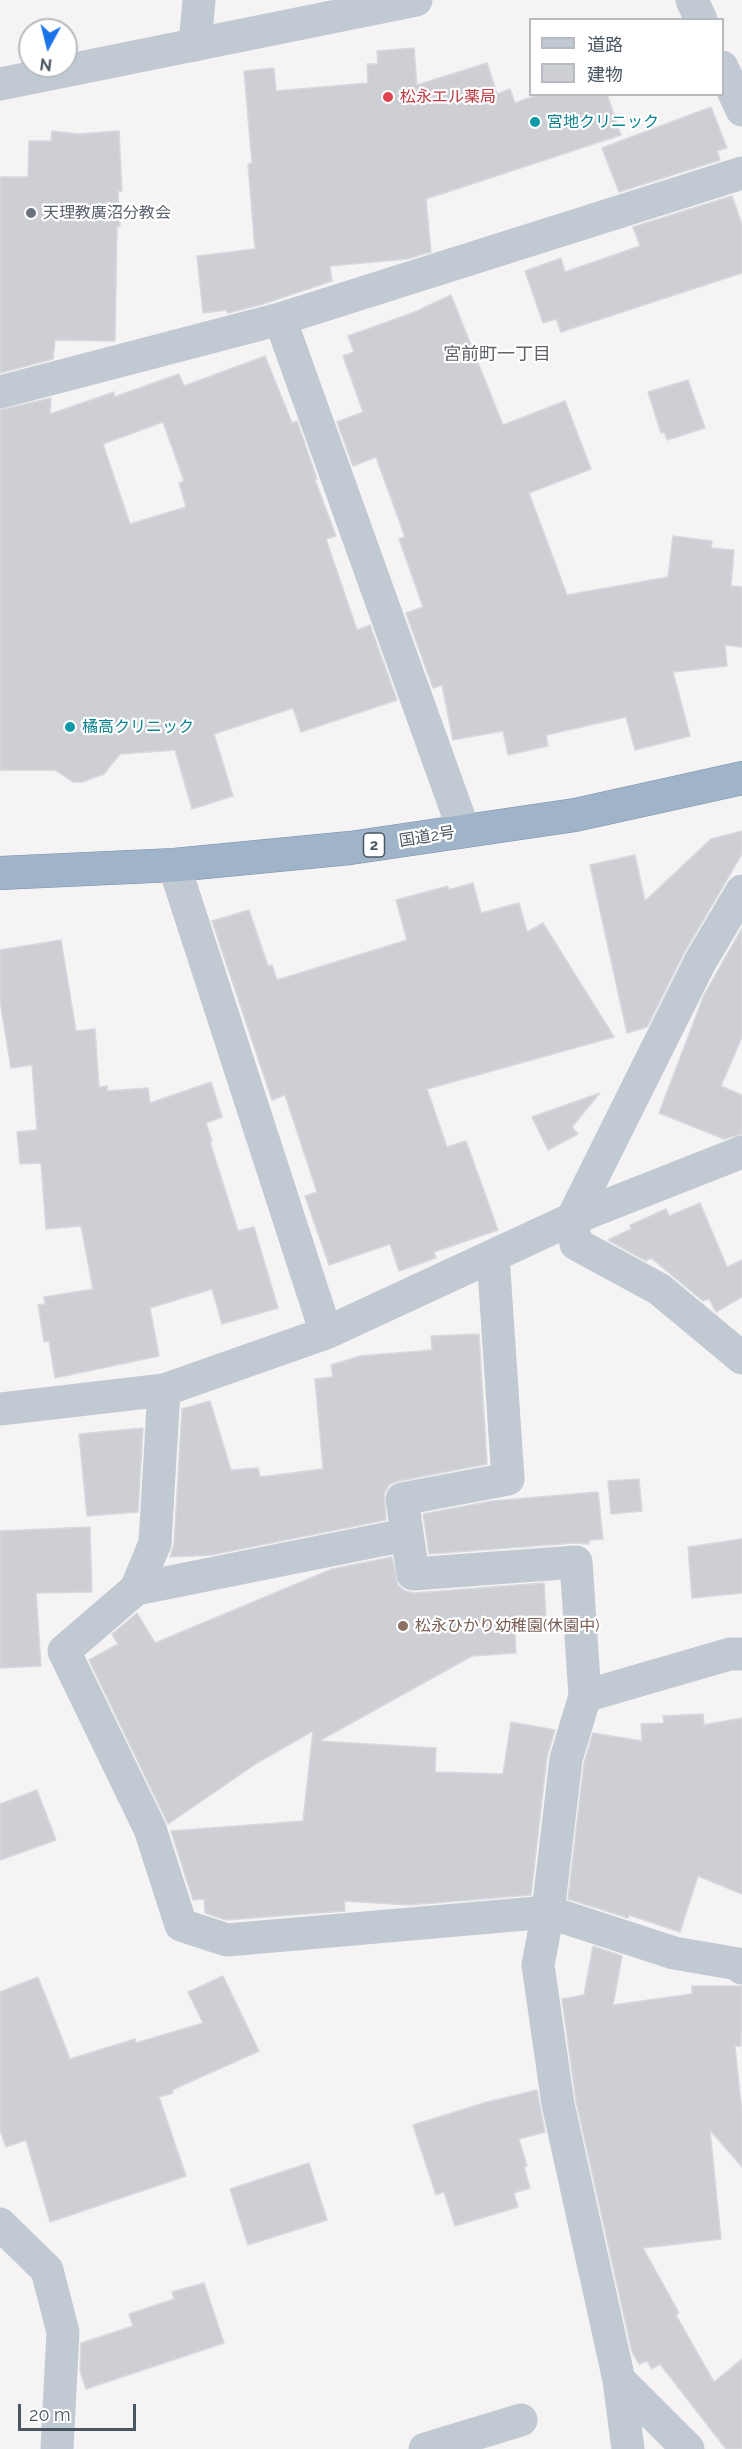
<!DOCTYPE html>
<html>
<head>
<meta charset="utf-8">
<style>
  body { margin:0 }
  #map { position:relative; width:742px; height:2449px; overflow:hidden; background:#f5f3f3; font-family:Raleway,"Noto Sans JP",sans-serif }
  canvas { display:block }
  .legend { position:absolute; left:529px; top:18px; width:195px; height:78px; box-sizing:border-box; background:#fff; border:2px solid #b7bbc0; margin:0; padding:8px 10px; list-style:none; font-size:18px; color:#4a5661 }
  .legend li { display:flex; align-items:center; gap:12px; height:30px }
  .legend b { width:30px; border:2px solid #b7bbc0 }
  .north { position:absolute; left:18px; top:18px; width:60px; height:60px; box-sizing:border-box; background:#fff; border:2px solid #b7bbc0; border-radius:50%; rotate:187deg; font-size:16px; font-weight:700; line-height:24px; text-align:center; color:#4a5661 }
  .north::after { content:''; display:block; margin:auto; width:21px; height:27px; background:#1a73e8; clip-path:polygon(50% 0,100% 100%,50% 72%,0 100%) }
  .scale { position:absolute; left:18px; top:2404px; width:118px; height:27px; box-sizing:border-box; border:3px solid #4a5661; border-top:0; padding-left:8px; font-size:18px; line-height:21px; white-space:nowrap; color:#4a5661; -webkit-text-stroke:4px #fff; paint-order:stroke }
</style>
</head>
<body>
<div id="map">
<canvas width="742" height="2449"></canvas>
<ul class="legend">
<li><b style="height:8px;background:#c1cad2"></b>道路</li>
<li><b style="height:16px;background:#cdcfd5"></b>建物</li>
</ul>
<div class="north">N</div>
<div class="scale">20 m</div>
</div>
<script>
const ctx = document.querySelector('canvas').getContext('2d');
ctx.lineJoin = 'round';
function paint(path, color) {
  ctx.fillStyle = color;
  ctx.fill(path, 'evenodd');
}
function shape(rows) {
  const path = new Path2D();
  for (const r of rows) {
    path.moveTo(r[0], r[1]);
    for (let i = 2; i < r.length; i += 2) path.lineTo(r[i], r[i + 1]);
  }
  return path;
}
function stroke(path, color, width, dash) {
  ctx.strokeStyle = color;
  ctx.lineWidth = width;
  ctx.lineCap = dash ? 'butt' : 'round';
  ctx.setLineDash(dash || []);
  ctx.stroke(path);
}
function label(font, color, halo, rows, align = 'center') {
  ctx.font = font + ' Raleway,"Noto Sans JP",sans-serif';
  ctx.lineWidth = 4.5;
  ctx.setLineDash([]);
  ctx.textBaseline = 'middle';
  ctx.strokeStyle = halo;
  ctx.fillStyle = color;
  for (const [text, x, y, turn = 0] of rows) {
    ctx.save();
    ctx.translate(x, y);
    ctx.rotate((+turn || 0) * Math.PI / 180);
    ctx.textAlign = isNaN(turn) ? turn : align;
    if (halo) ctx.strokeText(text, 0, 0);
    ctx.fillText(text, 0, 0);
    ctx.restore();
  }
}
const building = shape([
  [414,48,417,85,487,63,497,94,510,89,515,103,540,94,607,94,621,135,426,199,431,252,407,259,330,266,332,281,263,304,228,313,226,310,203,313,197,256,255,249,248,164,252,163,244,71,274,68,276,91,368,83,367,64,378,64,377,51,414,48],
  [711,107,727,148,717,151,720,160,619,192,602,148,711,107],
  [52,131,78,134,119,131,122,191,118,191,120,226,117,226,115,341,55,340,53,359,0,373,0,177,28,177,29,141,51,141,52,131],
  [732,196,742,224,742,273,561,332,556,319,543,323,525,271,561,258,565,272,640,246,633,227,732,196],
  [451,295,503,425,565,401,591,469,529,493,567,595,668,577,673,536,712,541,711,548,734,550,731,586,742,587,742,647,725,645,727,666,673,672,690,736,635,750,626,717,546,735,548,746,508,755,503,731,453,740,442,685,433,688,406,613,423,607,399,539,405,537,376,457,353,466,337,422,363,412,343,356,354,352,348,336,415,312,451,295],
  [265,356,292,423,297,421,317,479,315,480,336,536,326,539,357,630,370,625,397,700,301,732,293,708,214,734,233,796,192,809,175,750,120,754,104,774,82,782,73,782,55,770,0,770,0,410,51,398,50,414,114,392,114,397,179,374,184,386,265,356],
  [163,422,184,481,179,483,186,507,130,524,103,444,163,422],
  [688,380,705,428,667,440,664,432,661,433,648,392,688,380],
  [742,831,742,854,684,953,647,1027,627,1033,590,865,635,855,645,901,711,839,742,831],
  [473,883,481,913,519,903,527,932,543,923,614,1037,427,1089,447,1147,466,1141,498,1230,434,1252,436,1258,399,1271,390,1244,329,1265,305,1196,317,1192,285,1095,272,1100,212,921,249,910,268,966,272,965,277,980,407,940,396,900,448,886,448,890,473,883],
  [742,928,742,1037,721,1086,742,1095,742,1134,724,1139,659,1113,704,995,742,928],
  [61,940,76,1031,95,1029,99,1087,107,1086,107,1091,148,1088,150,1103,211,1082,222,1117,206,1123,212,1141,210,1142,238,1231,254,1227,278,1308,222,1324,212,1289,150,1308,159,1356,55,1378,49,1341,44,1342,38,1305,45,1304,44,1297,93,1289,81,1226,46,1229,41,1163,20,1164,17,1132,37,1130,32,1065,11,1068,0,1001,0,950,61,940],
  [600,1093,572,1127,578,1134,548,1150,532,1117,600,1093],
  [700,1203,727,1267,742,1260,742,1297,716,1312,709,1299,703,1301,651,1258,646,1261,608,1240,631,1229,630,1225,666,1209,669,1216,700,1203],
  [479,1334,487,1464,399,1481,390,1484,384,1493,386,1520,211,1555,170,1557,174,1544,182,1409,210,1401,231,1470,258,1468,260,1477,323,1469,315,1379,333,1377,331,1365,360,1356,432,1350,431,1336,479,1334],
  [143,1428,138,1512,87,1516,79,1434,143,1428],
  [639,1479,642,1511,611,1514,608,1481,639,1479],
  [598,1492,603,1539,589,1540,589,1544,575,1543,429,1554,423,1514,492,1501,598,1492],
  [90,1527,92,1592,36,1593,41,1666,0,1668,0,1531,90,1527],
  [742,1539,742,1593,692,1598,688,1547,742,1539],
  [392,1557,398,1585,405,1591,414,1593,544,1583,546,1618,514,1620,516,1653,472,1656,319,1741,436,1748,435,1772,503,1774,511,1722,555,1730,547,1757,531,1895,409,1905,344,1901,345,1911,226,1920,205,1913,204,1899,193,1900,171,1831,303,1821,313,1731,257,1763,168,1824,89,1660,118,1644,112,1634,137,1613,155,1643,332,1569,392,1557],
  [703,1714,704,1725,742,1718,742,1894,698,1876,680,1932,629,1915,628,1918,568,1899,584,1763,593,1733,642,1741,641,1724,664,1723,663,1716,703,1714],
  [37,1790,56,1840,0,1860,0,1804,37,1790],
  [593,1946,622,1956,613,2005,692,1994,692,1986,742,1986,741,2046,735,2046,742,2113,742,2167,710,2130,721,2239,643,2248,679,2313,676,2315,714,2382,742,2359,742,2449,726,2449,660,2364,652,2369,647,2361,639,2364,632,2352,576,2101,562,1999,584,1995,593,1946],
  [223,1976,259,2051,172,2090,173,2093,159,2097,186,2176,50,2222,26,2140,6,2147,0,2130,0,1992,38,1977,70,2059,135,2039,136,2043,203,2023,188,1992,223,1976],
  [537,2090,545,2132,519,2139,527,2166,524,2167,530,2188,514,2193,518,2207,455,2226,444,2192,436,2195,413,2125,487,2102,537,2090],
  [309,2163,327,2220,248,2245,230,2189,309,2163],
  [204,2283,224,2343,86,2389,80,2371,81,2343,133,2326,129,2314,174,2299,172,2292,204,2283]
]);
const minor = shape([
  [692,0,701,20],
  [195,45,199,0],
  [722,67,742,110],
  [280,319,464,831],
  [0,392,280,319,742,173],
  [174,865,326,1333],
  [742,891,700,962,572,1219,576,1244,659,1289,742,1358],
  [493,1256,508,1479,402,1499,413,1574,576,1562,585,1696],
  [164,1390,155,1543,136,1589,64,1651,150,1829,181,1925,227,1940,548,1912,674,1953,738,1964,742,1968],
  [0,1409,164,1390,326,1333,572,1219,742,1152],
  [136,1589,405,1535],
  [0,2224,47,2270,63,2332,57,2449],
  [619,2380,688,2449],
  [425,2449,521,2420],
  [628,2449,619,2380,558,2104,538,1965,548,1912,566,1759,585,1696,730,1654,742,1654]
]);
const tertiary = shape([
  [0,84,416,0]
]);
const trunk = shape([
  [0,873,174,865,350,848,575,815,742,778]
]);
const markers = [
  [388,97,6,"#e0444e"],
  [535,122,6,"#0f9aa8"],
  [31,213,6,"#6b7280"],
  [70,727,6,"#0f9aa8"],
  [403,1626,6,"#8d6e63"]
];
const shields = [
  [374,845,21]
];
const shieldNames = [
  ["2",374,845]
];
const healthNames = [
  ["松永エル薬局",400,97]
];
const cultureNames = [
  ["宮地クリニック",547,122],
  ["橘高クリニック",82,727]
];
const worshipNames = [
  ["天理教廣沼分教会",43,213]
];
const streetNames = [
  ["国道2号",427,837,-9]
];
const educationNames = [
  ["松永ひかり幼稚園(休園中)",415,1626]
];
const neighbourhoodNames = [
  ["宮前町一丁目",497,355]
];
paint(building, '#cdcfd5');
stroke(building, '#d7d9de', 1.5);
stroke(trunk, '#7690ad', 34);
stroke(minor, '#c1cad2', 33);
stroke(tertiary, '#c1cad2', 33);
stroke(trunk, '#9fb4c9', 33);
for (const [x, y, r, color] of markers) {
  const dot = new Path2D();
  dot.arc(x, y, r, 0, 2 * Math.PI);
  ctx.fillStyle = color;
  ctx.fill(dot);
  stroke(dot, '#fff', 2);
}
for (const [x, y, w] of shields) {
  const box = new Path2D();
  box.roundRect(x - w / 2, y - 12, w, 24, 4.5);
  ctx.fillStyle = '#fff';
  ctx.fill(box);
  stroke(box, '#4a5661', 1.5);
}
label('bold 15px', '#4a5661', null, shieldNames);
label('16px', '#be3a42', '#fff', healthNames, 'left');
label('16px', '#0d838f', '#fff', cultureNames, 'left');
label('16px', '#5b616d', '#fff', worshipNames, 'left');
label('16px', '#4a5661', '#fff', streetNames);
label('16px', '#785e54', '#fff', educationNames, 'left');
label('18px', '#5f6368', '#fff', neighbourhoodNames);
</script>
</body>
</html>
